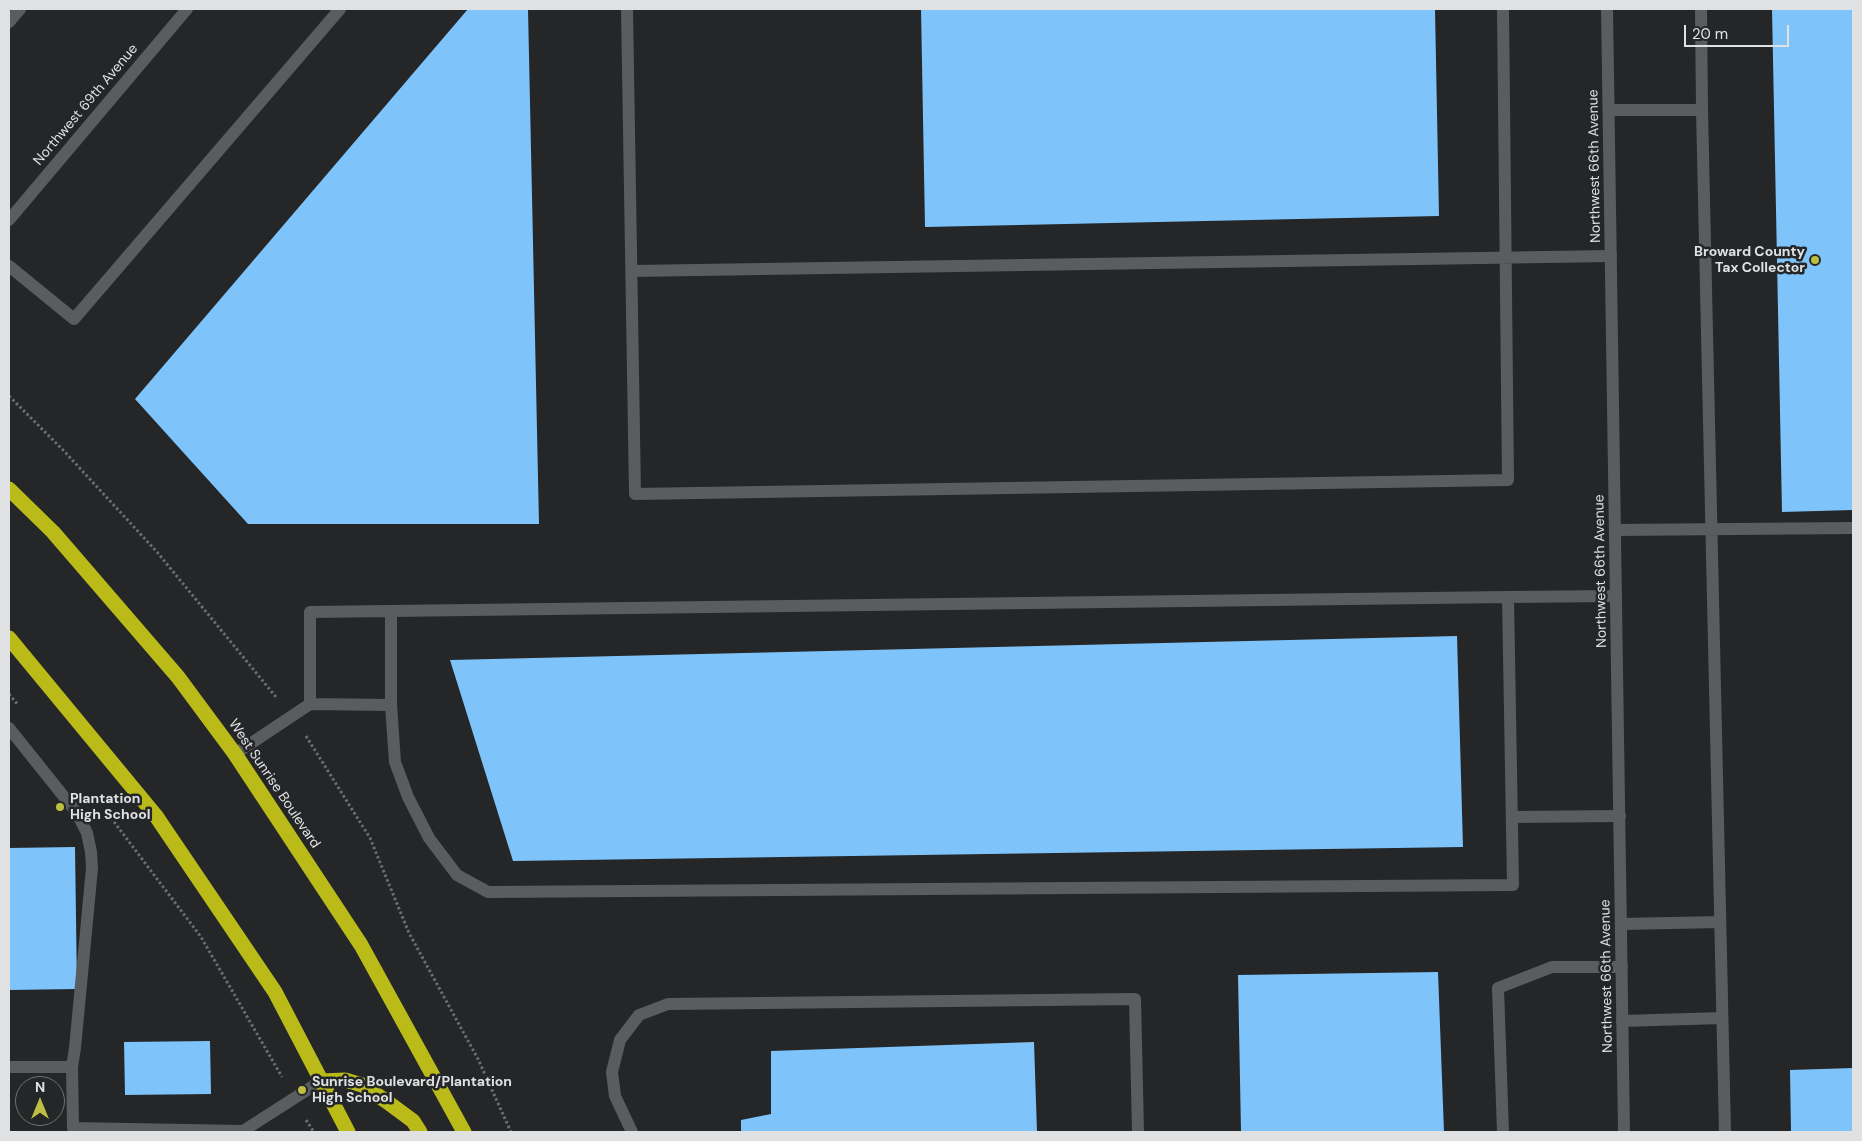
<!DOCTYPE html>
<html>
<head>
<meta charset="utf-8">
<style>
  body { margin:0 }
  #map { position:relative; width:1862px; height:1141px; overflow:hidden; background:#242628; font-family:"DM Sans",sans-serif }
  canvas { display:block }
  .frame { position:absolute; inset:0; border:10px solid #dfe1e2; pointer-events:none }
  .north { position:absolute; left:15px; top:1076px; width:50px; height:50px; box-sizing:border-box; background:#242628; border:1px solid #6f7172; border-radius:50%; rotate:0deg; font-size:14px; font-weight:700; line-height:20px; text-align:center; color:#dfe1e2 }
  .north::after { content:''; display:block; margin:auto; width:18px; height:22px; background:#bdbf43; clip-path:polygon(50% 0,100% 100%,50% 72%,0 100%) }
  .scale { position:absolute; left:1684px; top:25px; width:105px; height:22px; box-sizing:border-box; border:2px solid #dfe1e2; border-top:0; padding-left:6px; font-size:15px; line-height:18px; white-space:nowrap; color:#dfe1e2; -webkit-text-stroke:4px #242628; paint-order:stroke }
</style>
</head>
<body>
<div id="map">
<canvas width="1862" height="1141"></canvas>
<div class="frame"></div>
<div class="north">N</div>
<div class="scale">20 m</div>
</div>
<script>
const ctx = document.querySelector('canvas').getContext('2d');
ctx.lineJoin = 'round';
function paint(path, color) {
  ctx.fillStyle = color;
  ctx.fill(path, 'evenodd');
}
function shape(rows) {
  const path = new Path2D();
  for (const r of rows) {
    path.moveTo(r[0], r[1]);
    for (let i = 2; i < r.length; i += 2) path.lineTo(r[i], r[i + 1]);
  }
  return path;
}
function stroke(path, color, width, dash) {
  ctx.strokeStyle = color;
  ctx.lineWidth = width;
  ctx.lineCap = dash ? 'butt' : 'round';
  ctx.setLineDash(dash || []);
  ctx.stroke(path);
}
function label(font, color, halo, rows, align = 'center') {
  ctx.font = font + ' "DM Sans",sans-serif';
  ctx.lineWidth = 5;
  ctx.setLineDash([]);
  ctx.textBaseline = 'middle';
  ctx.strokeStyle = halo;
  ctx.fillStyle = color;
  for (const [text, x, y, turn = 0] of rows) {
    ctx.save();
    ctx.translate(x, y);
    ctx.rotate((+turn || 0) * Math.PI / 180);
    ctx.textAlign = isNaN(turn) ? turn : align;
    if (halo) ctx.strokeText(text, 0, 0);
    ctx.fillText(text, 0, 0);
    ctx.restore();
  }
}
const building = shape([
  [468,9,528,9,539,524,248,524,135,399],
  [921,9,1435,9,1439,216,925,227],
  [1772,9,1853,9,1853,510,1782,512],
  [1457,636,1463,847,513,861,450,660],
  [75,847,77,989,9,990,9,848],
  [1438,972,1444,1132,1241,1132,1238,975],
  [210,1041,211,1094,125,1095,124,1042],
  [1034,1042,1037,1132,741,1132,741,1120,771,1114,771,1051],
  [1853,1068,1853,1132,1791,1132,1790,1070]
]);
const path = shape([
  [9,396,64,451,157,552,276,697],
  [9,694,18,705],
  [306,736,370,838,409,933,478,1059,511,1132],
  [105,810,201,937,282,1077],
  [306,1120,314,1132]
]);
const lane = shape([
  [627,9,635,494,1508,480,1503,9],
  [1609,110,1702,110,1701,9],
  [1702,110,1725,1132],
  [9,266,74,319,340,9],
  [632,271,1611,256],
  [1615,530,1853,528],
  [1508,597,1616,596],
  [391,611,391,705],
  [9,728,77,813,87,833,91,852,92,868,75,1048,72,1067],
  [235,754,310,704,391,705,395,762,408,797,429,838,457,875,488,892,1513,885,1508,597,310,612,310,704],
  [1512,817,1620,816],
  [1621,924,1720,922],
  [1622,1021,1722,1018],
  [9,1067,72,1067,73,1128,243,1131,321,1081],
  [632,1132,615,1096,612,1072,620,1040,639,1015,668,1004,1135,999,1138,1132],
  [1503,1132,1498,988,1552,967,1622,967]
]);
const street = shape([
  [1607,9,1624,1132],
  [9,22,20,9],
  [9,220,187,9]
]);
const highway = shape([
  [9,489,53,532,178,677,235,754,361,945,464,1132],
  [9,638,156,816,275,992,348,1132],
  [321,1081,345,1080,362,1085,386,1101,413,1121,420,1132]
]);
const markers = [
  [1815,260,5,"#bdbf43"],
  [60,807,5,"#bdbf43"],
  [302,1090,5,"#bdbf43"]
];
const streetNames = [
  ["Northwest 69th Avenue",86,105,-50],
  ["Northwest 66th Avenue",1595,166,-91],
  ["Northwest 66th Avenue",1601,571,-91],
  ["West Sunrise Boulevard",274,784,56],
  ["Northwest 66th Avenue",1607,976,-91]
];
const poiNames = [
  ["Broward County",1805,252,"right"],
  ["Tax Collector",1805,268,"right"],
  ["Plantation",70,799],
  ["High School",70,815],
  ["Sunrise Boulevard/Plantation",312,1082],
  ["High School",312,1098]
];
paint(building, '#7ec4fb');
stroke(path, '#6b6d6f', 3, [2.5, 2.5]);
stroke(lane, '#5a5d5f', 12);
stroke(street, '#5a5d5f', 12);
stroke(highway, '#babb19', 15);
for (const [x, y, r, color] of markers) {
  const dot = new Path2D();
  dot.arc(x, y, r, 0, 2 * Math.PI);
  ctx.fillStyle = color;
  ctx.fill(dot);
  stroke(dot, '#242628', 2);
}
label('14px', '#dfe1e2', '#242628', streetNames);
label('bold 14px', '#dfe1e2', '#242628', poiNames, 'left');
</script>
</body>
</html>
